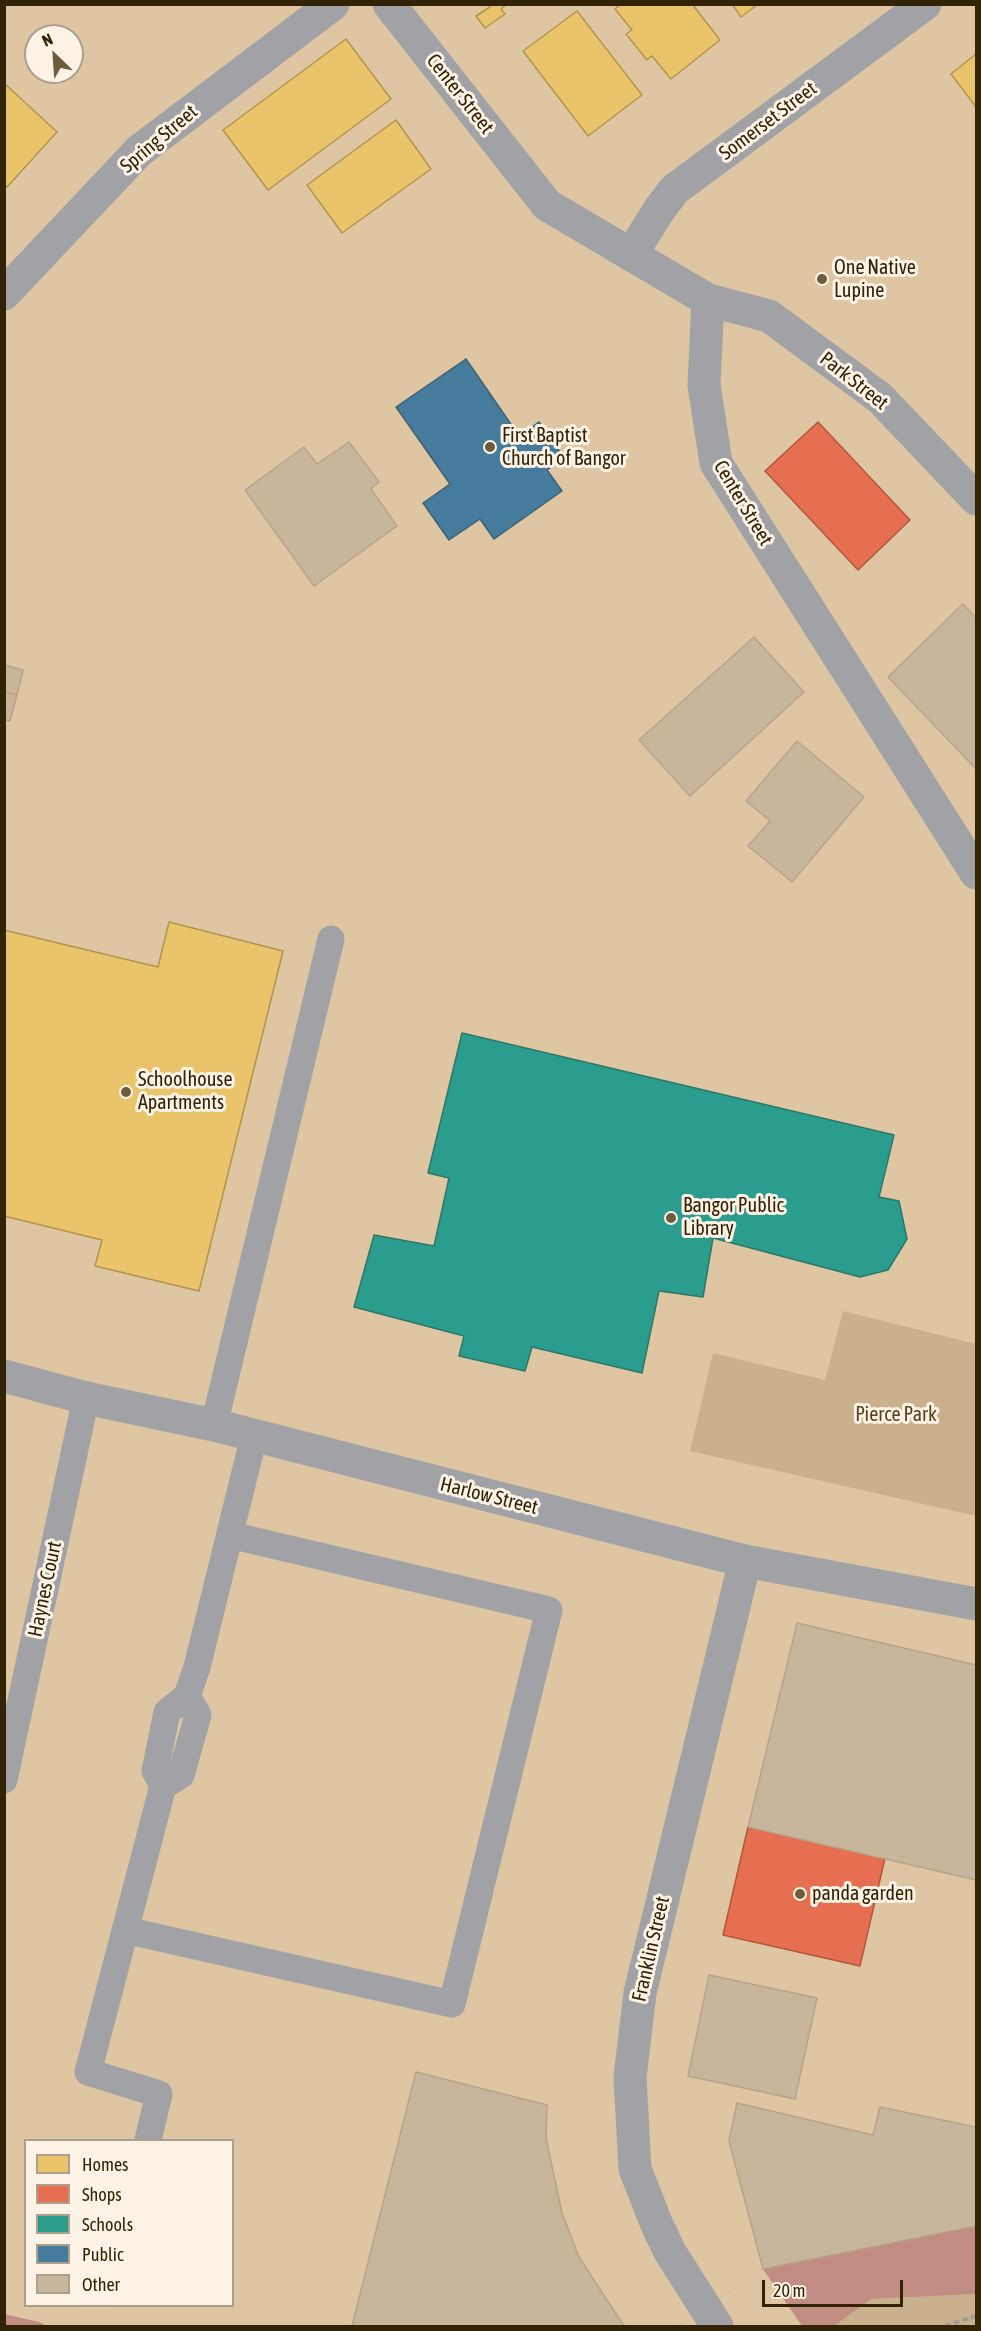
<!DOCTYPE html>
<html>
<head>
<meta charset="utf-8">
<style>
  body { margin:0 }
  #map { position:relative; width:981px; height:2331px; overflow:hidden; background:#dec6a2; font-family:"Asap Condensed",sans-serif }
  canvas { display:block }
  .frame { position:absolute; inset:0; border:6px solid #332306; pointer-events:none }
  .legend { position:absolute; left:24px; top:2139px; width:210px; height:168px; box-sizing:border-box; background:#fcf3e6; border:2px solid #aca08c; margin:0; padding:8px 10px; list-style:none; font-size:18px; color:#332306 }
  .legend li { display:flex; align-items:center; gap:12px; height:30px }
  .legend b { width:30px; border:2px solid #aca08c }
  .north { position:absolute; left:24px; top:24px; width:60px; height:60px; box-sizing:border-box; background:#fcf3e6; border:2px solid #aca08c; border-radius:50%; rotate:335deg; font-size:16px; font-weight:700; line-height:24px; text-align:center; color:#332306 }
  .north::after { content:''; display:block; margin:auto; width:21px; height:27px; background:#6f5c3d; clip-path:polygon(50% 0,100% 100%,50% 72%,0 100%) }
  .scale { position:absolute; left:762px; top:2280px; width:141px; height:27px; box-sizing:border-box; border:3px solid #332306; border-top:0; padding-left:8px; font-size:18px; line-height:21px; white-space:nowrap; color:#332306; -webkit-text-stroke:4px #fcf3e6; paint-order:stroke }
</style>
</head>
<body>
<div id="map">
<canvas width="981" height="2331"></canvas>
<div class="frame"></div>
<ul class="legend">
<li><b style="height:16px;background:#e9c46a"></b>Homes</li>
<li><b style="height:16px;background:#e76f51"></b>Shops</li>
<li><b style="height:16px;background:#2a9d8f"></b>Schools</li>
<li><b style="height:16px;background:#457b9d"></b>Public</li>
<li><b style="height:16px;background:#c7b69b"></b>Other</li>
</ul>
<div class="north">N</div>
<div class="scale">20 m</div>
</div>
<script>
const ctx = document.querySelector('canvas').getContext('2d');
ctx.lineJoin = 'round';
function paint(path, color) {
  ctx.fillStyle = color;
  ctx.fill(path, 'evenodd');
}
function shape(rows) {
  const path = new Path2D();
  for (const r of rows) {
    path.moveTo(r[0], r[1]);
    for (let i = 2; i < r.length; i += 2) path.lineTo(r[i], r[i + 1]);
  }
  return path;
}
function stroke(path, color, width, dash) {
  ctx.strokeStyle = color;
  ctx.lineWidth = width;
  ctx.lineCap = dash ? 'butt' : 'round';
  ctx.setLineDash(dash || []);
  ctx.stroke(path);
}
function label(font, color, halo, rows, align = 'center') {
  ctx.font = font + ' "Asap Condensed",sans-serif';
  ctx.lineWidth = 6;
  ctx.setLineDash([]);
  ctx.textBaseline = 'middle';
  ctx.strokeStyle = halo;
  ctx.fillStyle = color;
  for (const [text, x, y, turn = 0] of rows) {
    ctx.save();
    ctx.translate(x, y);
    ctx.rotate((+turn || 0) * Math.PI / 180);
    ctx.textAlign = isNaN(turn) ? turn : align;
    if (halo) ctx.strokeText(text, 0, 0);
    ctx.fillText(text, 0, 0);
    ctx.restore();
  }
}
const green = shape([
  [843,1311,976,1344,976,1516,690,1451,713,1353,825,1380],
  [976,2294,976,2326,834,2326,871,2299]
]);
const water = shape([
  [976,2226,976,2294,871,2299,834,2326,678,2326,763,2269],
  [4,2314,39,2322,47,2326,5,2326]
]);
const pier = shape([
  [763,2269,802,2326,678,2326,705,2308]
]);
const homes = shape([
  [488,4,507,4,501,9,505,14,485,28,476,16,490,7,488,4],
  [621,4,692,4,720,40,671,79,652,56,647,60,626,34,632,30,615,9,621,4],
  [732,4,758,4,741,17,732,4],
  [577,11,642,95,588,136,523,51,577,11],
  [346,39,391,99,268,190,223,130,346,39],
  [976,54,976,107,951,74,976,54],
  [4,83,57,132,7,187,4,184,4,83],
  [396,120,431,169,342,233,307,185,396,120],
  [169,922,283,951,199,1291,95,1266,102,1240,4,1216,4,930,158,967,169,922]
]);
const shops = shape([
  [818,422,910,520,858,570,765,471,818,422],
  [748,1827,885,1858,860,1966,723,1935,748,1827]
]);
const schools = shape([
  [462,1033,894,1135,879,1197,899,1201,907,1239,888,1270,860,1277,713,1238,703,1297,659,1291,642,1373,532,1347,525,1371,459,1356,464,1336,354,1307,374,1235,434,1246,449,1178,428,1173,462,1033]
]);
const public = shape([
  [466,359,519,436,539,422,564,458,547,470,562,491,494,539,480,519,449,540,423,503,450,484,396,407,466,359]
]);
const building = shape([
  [349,442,379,482,371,489,397,526,314,586,245,490,304,447,317,464,349,442],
  [963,604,976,618,976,769,888,677,963,604],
  [754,637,804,692,690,796,639,740,754,637],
  [4,665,23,670,17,695,4,692,4,665],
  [4,692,17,695,10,721,4,719,4,692],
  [797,741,864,797,792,882,748,846,770,821,746,801,797,741],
  [797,1623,976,1665,976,1880,748,1827,797,1623],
  [709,1975,817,1998,795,2099,688,2076,709,1975],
  [416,2072,547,2105,546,2138,562,2213,579,2257,624,2326,352,2326,416,2072],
  [737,2103,873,2135,880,2107,976,2127,976,2226,763,2269,729,2141,737,2103]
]);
const path = shape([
  [945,2326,976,2316]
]);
const service = shape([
  [214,1425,331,939],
  [4,1780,86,1398],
  [163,1786,181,1775,198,1715,187,1696],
  [125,1930,452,2004,549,1610,230,1535],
  [148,2140,159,2094,88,2072,163,1786,155,1771,167,1712,187,1696,197,1667,254,1436]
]);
const minor = shape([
  [631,255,659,210,674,190,925,4],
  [4,294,139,151,333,4],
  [717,2326,670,2252,657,2225,635,2169,630,2077,640,1993,745,1561]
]);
const tertiary = shape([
  [389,4,547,205,708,300,769,316,880,398,976,499],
  [708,300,704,385,716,463,976,873],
  [4,1376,86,1398,214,1425,745,1561,976,1604]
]);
const markers = [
  [822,279,6,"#6f5c3d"],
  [490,447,6,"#6f5c3d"],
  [126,1092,6,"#6f5c3d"],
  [671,1218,6,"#6f5c3d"],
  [800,1894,6,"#6f5c3d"]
];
const streetNames = [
  ["Center Street",460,94,52],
  ["Somerset Street",768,121,-37],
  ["Spring Street",159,139,-40],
  ["Park Street",854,381,38],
  ["Center Street",743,503,59],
  ["Harlow Street",489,1496,14],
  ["Haynes Court",45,1589,-78],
  ["Franklin Street",651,1949,-77]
];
const poiNames = [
  ["One Native",834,268],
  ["Lupine",834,291],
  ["First Baptist",502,436],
  ["Church of Bangor",502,459],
  ["Schoolhouse",138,1080],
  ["Apartments",138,1103],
  ["Bangor Public",683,1206],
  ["Library",683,1229],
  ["panda garden",812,1894]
];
const parkNames = [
  ["Pierce Park",896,1415]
];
paint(green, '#c9b18d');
paint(water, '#c18d82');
paint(pier, '#dec6a2');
paint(homes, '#e9c46a');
stroke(homes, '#b2944c', 1.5);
paint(shops, '#e76f51');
stroke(shops, '#b1583a', 1.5);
paint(schools, '#2a9d8f');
stroke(schools, '#2d7866', 1.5);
paint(public, '#457b9d');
stroke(public, '#406170', 1.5);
paint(building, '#c7b69b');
stroke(building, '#b7a488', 1.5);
stroke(path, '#a29d97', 4, [6, 3]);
stroke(service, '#a1a2a5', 27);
stroke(minor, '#a1a2a5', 33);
stroke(tertiary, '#a1a2a5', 33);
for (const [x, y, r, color] of markers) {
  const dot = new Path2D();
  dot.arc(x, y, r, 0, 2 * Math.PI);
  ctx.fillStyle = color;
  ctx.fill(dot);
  stroke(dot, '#fcf3e6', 2);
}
label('20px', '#332306', '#fcf3e6', streetNames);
label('20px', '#332306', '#fcf3e6', poiNames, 'left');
label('20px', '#594117', '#fcf3e6', parkNames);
</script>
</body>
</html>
